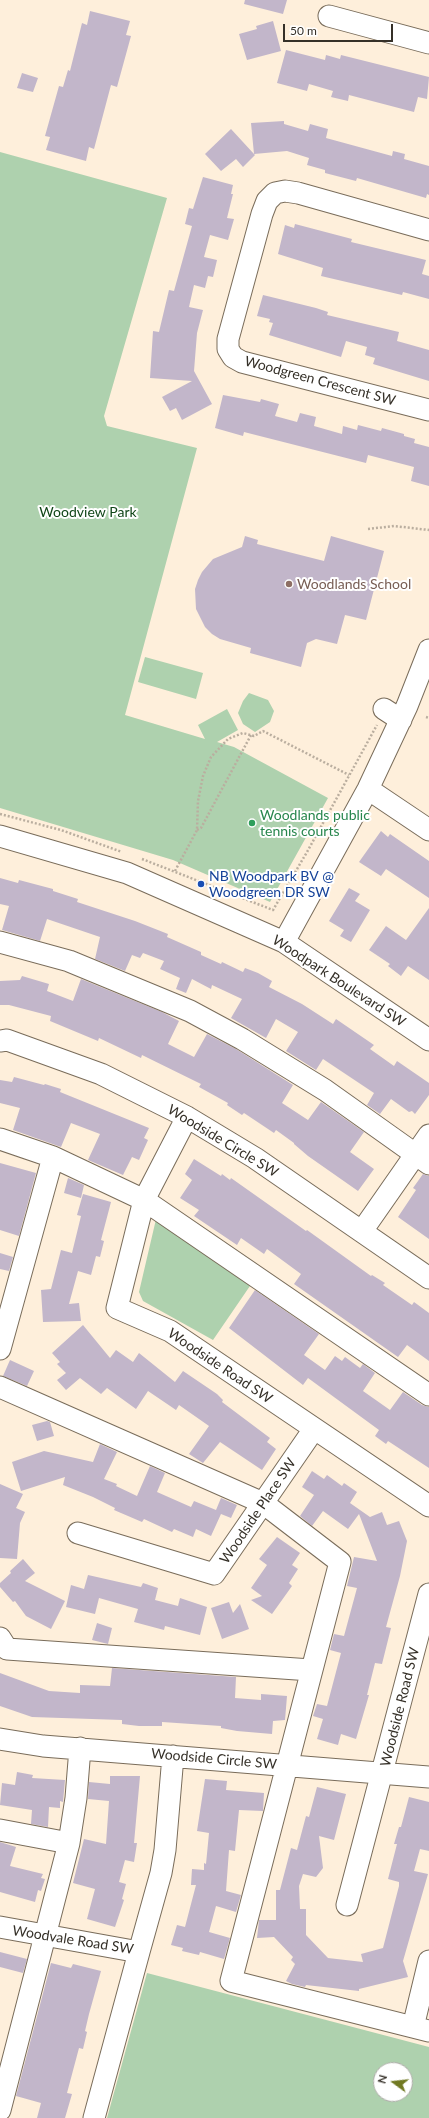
<!DOCTYPE html>
<html>
<head>
<meta charset="utf-8">
<style>
  body { margin:0 }
  #map { position:relative; width:429px; height:2118px; overflow:hidden; background:#feefdb; font-family:Lato,sans-serif }
  canvas { display:block }
  .north { position:absolute; left:373px; top:2062px; width:40px; height:40px; box-sizing:border-box; background:#fff; border:1px solid #aeaca9; border-radius:50%; rotate:285deg; font-size:11px; font-weight:700; line-height:16px; text-align:center; color:#353028 }
  .north::after { content:''; display:block; margin:auto; width:14px; height:18px; background:#717922; clip-path:polygon(50% 0,100% 100%,50% 72%,0 100%) }
  .scale { position:absolute; left:283px; top:24px; width:110px; height:18px; box-sizing:border-box; border:2px solid #353028; border-top:0; padding-left:5px; font-size:12px; line-height:14px; white-space:nowrap; color:#353028; -webkit-text-stroke:3px #fff; paint-order:stroke }
</style>
</head>
<body>
<div id="map">
<canvas width="429" height="2118"></canvas>
<div class="north">N</div>
<div class="scale">50 m</div>
</div>
<script>
const ctx = document.querySelector('canvas').getContext('2d');
ctx.lineJoin = 'round';
function paint(path, color) {
  ctx.fillStyle = color;
  ctx.fill(path, 'evenodd');
}
function shape(rows) {
  const path = new Path2D();
  for (const r of rows) {
    path.moveTo(r[0], r[1]);
    for (let i = 2; i < r.length; i += 2) path.lineTo(r[i], r[i + 1]);
  }
  return path;
}
function stroke(path, color, width, dash) {
  ctx.strokeStyle = color;
  ctx.lineWidth = width;
  ctx.lineCap = dash ? 'butt' : 'round';
  ctx.setLineDash(dash || []);
  ctx.stroke(path);
}
function label(font, color, halo, rows, align = 'center') {
  ctx.font = font + ' Lato,sans-serif';
  ctx.lineWidth = 4;
  ctx.setLineDash([]);
  ctx.textBaseline = 'middle';
  ctx.strokeStyle = halo;
  ctx.fillStyle = color;
  for (const [text, x, y, turn = 0] of rows) {
    ctx.save();
    ctx.translate(x, y);
    ctx.rotate((+turn || 0) * Math.PI / 180);
    ctx.textAlign = isNaN(turn) ? turn : align;
    if (halo) ctx.strokeText(text, 0, 0);
    ctx.fillText(text, 0, 0);
    ctx.restore();
  }
}
const green = shape([
  [0,152,167,198,104,416,107,426,197,448,125,715,205,739,198,725,227,709,238,730,217,742,234,747,328,798,270,902,173,860,0,808],
  [145,657,203,673,196,699,138,682],
  [249,693,268,700,274,711,270,722,255,732,243,724,238,713,243,701],
  [157,1215,252,1283,213,1340,143,1301,139,1292],
  [147,1973,429,2047,429,2118,107,2118],
  [381,2070,405,2070,405,2094,381,2094]
]);
const building = shape([
  [245,0,287,0,283,14,244,4],
  [90,11,130,21,126,35,131,36,117,87,111,85,94,149,89,147,86,161,46,150,50,137,45,136,59,86,63,87,68,70,70,71,82,23,87,25],
  [273,21,281,51,247,60,239,34,257,29,256,26],
  [286,50,325,60,326,55,340,59,341,55,429,77,427,99,418,97,414,112,349,95,348,101,331,97,333,91,309,84,307,91,277,83],
  [22,73,38,78,33,92,17,88],
  [284,121,284,124,308,131,310,124,328,129,326,138,392,156,393,151,405,154,404,159,429,166,429,195,427,194,426,198,357,178,356,181,325,173,325,170,307,165,309,158,287,151,254,154,255,155,243,167,236,159,221,171,205,154,231,129,254,154,251,123],
  [203,177,233,185,231,194,233,194,227,218,234,219,228,240,210,235,204,257,217,260,213,277,208,276,205,288,194,285,189,307,203,310,197,333,194,371,212,404,182,420,176,408,170,411,162,397,192,381,150,378,153,331,159,332,169,290,174,291,192,226,185,224,189,208,193,209],
  [295,224,352,239,351,242,426,260,422,274,429,276,429,299,403,292,402,295,321,276,323,268,278,254,285,225,294,228],
  [263,295,316,308,328,312,327,315,399,332,397,341,429,350,429,381,373,364,375,358,365,355,367,347,346,341,341,357,269,335,273,323,269,322,270,319,257,316],
  [223,395,260,402,261,399,279,404,275,416,297,422,300,413,316,417,314,426,342,434,343,426,357,430,358,425,381,431,382,428,404,434,404,436,415,439,414,443,429,447,429,486,411,481,414,467,368,455,366,463,244,432,243,436,215,428],
  [245,536,258,540,257,544,324,561,331,536,384,551,366,620,345,615,337,644,316,639,307,643,301,667,250,653,251,648,220,639,212,634,205,627,196,609,195,589,198,580,202,572,213,559,242,547],
  [381,831,388,837,390,834,429,861,429,898,386,869,381,876,359,862],
  [0,878,18,883,19,880,53,889,53,891,78,899,77,902,135,921,168,934,167,937,201,952,201,955,221,964,222,962,243,972,245,968,258,973,272,981,269,987,302,1004,333,1024,336,1019,374,1045,370,1049,394,1066,397,1061,429,1083,429,1095,415,1114,412,1111,409,1112,391,1099,380,1114,367,1105,374,1093,323,1059,316,1070,286,1051,298,1032,276,1019,266,1038,231,1018,242,999,212,985,211,989,192,979,186,993,176,989,180,978,160,969,164,961,143,953,140,958,132,955,125,971,95,959,100,937,47,919,40,941,2,930,9,906,0,904],
  [349,888,360,894,355,901,370,910,351,942,340,936,344,930,329,921],
  [429,908,429,980,408,966,401,976,388,966,390,964,369,950,386,926,406,940],
  [22,976,49,984,47,991,73,1001,81,979,162,1012,179,1021,168,1044,194,1057,207,1034,236,1049,293,1085,282,1103,308,1120,321,1102,364,1132,350,1152,374,1169,358,1191,308,1156,294,1144,294,1143,276,1130,274,1133,244,1113,242,1115,227,1105,228,1103,199,1087,201,1084,142,1055,141,1058,99,1038,98,1041,50,1021,51,1016,9,1005,0,1005,0,981,20,980],
  [14,1077,44,1085,45,1084,61,1089,60,1092,149,1128,144,1138,148,1140,139,1160,132,1157,123,1175,88,1160,100,1134,71,1123,61,1147,13,1130,20,1108,0,1103,0,1080,12,1082],
  [194,1159,221,1176,222,1174,230,1180,231,1178,306,1231,307,1230,371,1276,372,1275,385,1283,383,1285,412,1305,414,1302,429,1313,429,1361,407,1345,398,1357,294,1284,301,1274,267,1249,264,1254,241,1238,237,1245,194,1216,199,1210,180,1198,192,1180,185,1174],
  [0,1163,36,1173,19,1236,0,1230],
  [423,1174,429,1176,429,1239,398,1217,416,1190,413,1188],
  [68,1178,84,1185,81,1198,64,1193],
  [83,1194,111,1202,101,1240,104,1241,100,1257,96,1256,91,1275,78,1271,69,1304,79,1303,81,1321,43,1322,41,1290,51,1289,61,1250,72,1253,81,1216,77,1215],
  [0,1253,13,1257,9,1271,0,1269],
  [255,1290,319,1334,304,1355,325,1370,335,1356,342,1361,345,1357,360,1368,363,1364,375,1373,363,1391,390,1410,403,1392,422,1405,429,1407,429,1468,388,1441,386,1444,375,1436,379,1430,308,1378,303,1385,229,1328],
  [83,1325,110,1358,116,1350,133,1362,139,1353,175,1382,183,1371,217,1394,223,1400,222,1402,270,1438,267,1442,276,1449,262,1470,220,1442,203,1463,189,1454,209,1426,179,1405,176,1410,148,1391,136,1409,107,1388,101,1394,80,1378,66,1390,57,1380,66,1373,57,1364,60,1362,52,1353],
  [10,1360,34,1371,27,1386,3,1376],
  [47,1421,50,1422,54,1436,37,1441,32,1425],
  [100,1444,117,1452,104,1479,117,1484,116,1486,137,1496,150,1466,165,1473,157,1492,191,1507,194,1501,216,1510,221,1498,237,1505,231,1518,221,1514,211,1536,196,1529,193,1537,174,1529,172,1532,144,1519,142,1522,114,1510,115,1508,93,1497,63,1485,65,1477,21,1491,12,1462,44,1451,93,1462],
  [312,1471,324,1479,327,1475,342,1486,344,1483,357,1492,350,1503,370,1517,382,1512,387,1525,399,1521,407,1541,400,1576,386,1627,391,1628,382,1664,375,1663,367,1695,369,1695,356,1739,341,1734,338,1745,317,1739,323,1719,313,1716,317,1704,327,1706,341,1653,330,1650,334,1634,344,1636,357,1588,347,1586,354,1557,377,1561,359,1514,348,1529,323,1511,312,1526,300,1516,314,1495,302,1487],
  [0,1484,23,1494,16,1508,25,1512,20,1523,17,1559,0,1558],
  [277,1537,300,1553,292,1565,298,1569,289,1583,292,1586,272,1614,251,1600,262,1596,251,1588,267,1565,259,1559],
  [23,1559,35,1573,25,1581,65,1601,51,1629,26,1616,15,1601,13,1602,0,1587,0,1583,11,1573,10,1571],
  [88,1575,141,1587,143,1583,158,1588,155,1600,178,1606,180,1598,207,1607,200,1635,165,1626,164,1630,134,1622,138,1609,99,1598,95,1614,66,1607,71,1585,84,1589],
  [229,1602,233,1613,240,1604,249,1629,222,1639,211,1608],
  [97,1623,112,1628,108,1644,92,1640],
  [112,1668,236,1677,235,1698,261,1700,261,1694,287,1696,285,1720,273,1721,272,1734,237,1731,221,1728,221,1726,162,1722,162,1726,139,1726,122,1724,122,1720,32,1717,0,1706,0,1673,49,1691,80,1693,80,1685,110,1686],
  [17,1772,33,1775,32,1778,65,1780,63,1802,60,1801,60,1808,49,1807,48,1827,31,1824,32,1810,0,1805,2,1783,15,1785],
  [110,1776,140,1776,134,1843,137,1843,134,1862,125,1860,119,1882,126,1884,122,1899,124,1900,115,1927,87,1919,95,1889,73,1883,84,1839,106,1844,109,1801,88,1799,89,1782,110,1784],
  [205,1779,227,1781,226,1790,264,1793,263,1811,239,1810,235,1851,229,1850,226,1891,241,1895,236,1912,216,1906,209,1932,230,1938,224,1959,200,1952,199,1955,182,1951,183,1948,171,1945,177,1925,185,1927,196,1885,191,1885,192,1869,204,1870,204,1863,206,1864,209,1833,197,1831],
  [317,1787,346,1794,334,1840,319,1836,323,1868,316,1877,303,1874,299,1886,300,1909,306,1909,306,1935,328,1958,363,1962,361,1954,383,1948,399,1886,399,1882,388,1879,397,1844,394,1844,399,1827,401,1827,409,1797,429,1802,429,1851,420,1849,414,1871,428,1874,403,1961,408,1977,359,1989,359,1991,306,1985,305,1987,292,1984,286,1981,295,1964,291,1960,293,1957,274,1937,257,1938,259,1920,276,1920,276,1890,280,1890,291,1848,297,1850,306,1816,309,1817],
  [0,1842,16,1847,10,1866,43,1874,41,1878,45,1879,41,1891,38,1890,35,1902,0,1892],
  [0,1952,27,1959,23,1973,0,1967],
  [51,1963,71,1968,73,1964,101,1971,89,2014,85,2031,87,2032,83,2049,79,2048,67,2093,72,2094,65,2118,37,2118,41,2103,16,2096]
]);
const path = shape([
  [368,529,394,526,429,530],
  [426,717,429,718],
  [0,814,61,830,122,852],
  [197,830,201,828,251,735],
  [142,859,273,910,307,852,377,725],
  [175,871,197,830,198,801,203,776,211,757,228,739,243,733,254,736,263,731,349,775]
]);
const minor = shape([
  [329,16,429,43],
  [429,230,298,193,285,191,275,193,267,201,262,214,228,339,228,349,233,357,242,362,429,410],
  [384,709,401,720],
  [368,789,429,830],
  [0,836,127,873,284,942,429,1040],
  [0,942,69,961,190,1011,242,1039,325,1090,429,1164],
  [284,942,368,789,407,706,429,650],
  [0,1041,7,1040,101,1074,187,1117,255,1158,429,1278],
  [187,1117,144,1200,117,1308,170,1331,429,1506],
  [0,1139,53,1157,144,1200,429,1395],
  [362,1231,429,1135],
  [0,1349,53,1157],
  [0,1387,263,1503,340,1562,231,1981,429,2031],
  [78,1533,214,1574,314,1429],
  [0,1638,7,1649,311,1670],
  [0,1739,43,1746,429,1777],
  [0,1830,69,1843],
  [347,1905,429,1594],
  [0,1927,139,1952,161,1873,165,1850,173,1756],
  [413,2027,429,1961],
  [0,2110,69,1843,76,1798,80,1748],
  [94,2118,139,1952]
]);
const markers = [
  [289,584,4,"#8d6e63"],
  [252,823,4,"#2e9e5b"],
  [201,884,4,"#1a4fb4"]
];
const streetNames = [
  ["Woodgreen Crescent SW",320,381,15],
  ["Woodpark Boulevard SW",339,981,33],
  ["Woodside Circle SW",223,1141,31],
  ["Woodside Road SW",220,1366,34],
  ["Woodside Place SW",258,1511,-56],
  ["Woodside Road SW",400,1707,-76],
  ["Woodside Circle SW",214,1759,5],
  ["Woodvale Road SW",73,1940,9]
];
const parkNames = [
  ["Woodview Park",88,512]
];
const educationNames = [
  ["Woodlands School",297,584]
];
const leisureNames = [
  ["Woodlands public",260,815],
  ["tennis courts",260,831]
];
const transitNames = [
  ["NB Woodpark BV @",209,876],
  ["Woodgreen DR SW",209,892]
];
paint(green, '#aed1ae');
paint(building, '#c2b6ca');
stroke(minor, '#796c5a', 23);
stroke(path, '#baae9f', 2.5, [2, 2]);
stroke(minor, '#fff', 21);
for (const [x, y, r, color] of markers) {
  const dot = new Path2D();
  dot.arc(x, y, r, 0, 2 * Math.PI);
  ctx.fillStyle = color;
  ctx.fill(dot);
  stroke(dot, '#fff', 1.5);
}
label('14px', '#353028', '#fff', streetNames);
label('14px', '#114618', '#fff', parkNames);
label('14px', '#785e54', '#fff', educationNames, 'left');
label('14px', '#27864d', '#fff', leisureNames, 'left');
label('14px', '#164399', '#fff', transitNames, 'left');
</script>
</body>
</html>
